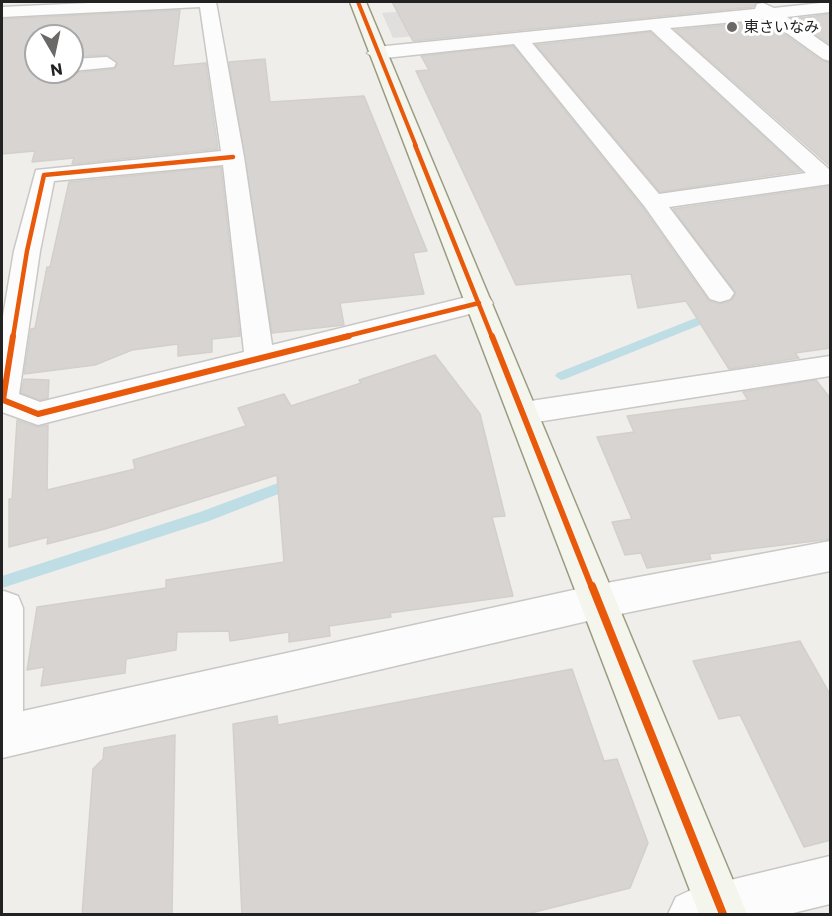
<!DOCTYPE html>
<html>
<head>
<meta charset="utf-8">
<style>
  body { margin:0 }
  #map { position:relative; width:832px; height:916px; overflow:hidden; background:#f0eeea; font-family:Commissioner,sans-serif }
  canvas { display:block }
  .frame { position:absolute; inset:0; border:3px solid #222; pointer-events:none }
  .north { position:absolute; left:24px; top:24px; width:60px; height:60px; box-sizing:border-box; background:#fff; border:2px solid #a7a7a7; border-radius:50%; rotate:171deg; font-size:16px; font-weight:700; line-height:24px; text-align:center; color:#222 }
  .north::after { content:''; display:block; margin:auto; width:21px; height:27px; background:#6a6968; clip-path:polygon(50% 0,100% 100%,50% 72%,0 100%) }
</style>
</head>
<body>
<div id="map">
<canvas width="832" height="916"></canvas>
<div class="frame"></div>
<div class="north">N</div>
</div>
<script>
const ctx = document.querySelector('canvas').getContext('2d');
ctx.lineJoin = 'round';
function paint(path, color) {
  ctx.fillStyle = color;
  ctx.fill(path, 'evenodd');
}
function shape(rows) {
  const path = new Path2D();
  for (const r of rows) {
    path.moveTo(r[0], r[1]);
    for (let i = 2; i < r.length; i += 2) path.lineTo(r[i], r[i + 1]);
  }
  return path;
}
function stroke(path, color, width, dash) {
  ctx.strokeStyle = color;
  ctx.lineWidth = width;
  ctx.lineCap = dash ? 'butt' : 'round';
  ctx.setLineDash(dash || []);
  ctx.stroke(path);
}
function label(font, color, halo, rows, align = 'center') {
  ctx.font = font + ' Commissioner,"Noto Sans JP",sans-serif';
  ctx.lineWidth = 6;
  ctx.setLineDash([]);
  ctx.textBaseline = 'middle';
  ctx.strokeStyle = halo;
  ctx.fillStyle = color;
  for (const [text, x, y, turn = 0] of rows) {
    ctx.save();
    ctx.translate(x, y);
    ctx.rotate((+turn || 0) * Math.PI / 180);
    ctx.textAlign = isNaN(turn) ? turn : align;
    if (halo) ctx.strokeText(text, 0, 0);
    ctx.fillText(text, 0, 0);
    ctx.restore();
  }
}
const parking = shape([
  [452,7,488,30,393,38,382,13]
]);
const stream = shape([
  [716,310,722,314,720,317,565,379,561,380,555,376,557,373,716,310],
  [294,477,299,478,301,482,299,486,209,521,2,588,2,576,200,512,294,477]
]);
const building = shape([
  [392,2,758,2,753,7,413,41,392,2],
  [180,10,173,66,206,63,218,149,72,164,74,158,32,162,35,151,2,154,2,19,180,10],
  [36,36,72,36,72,57,107,55,118,64,114,69,72,73,36,72,36,36],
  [830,14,831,45,793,19,830,14],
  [766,21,822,61,831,63,831,167,675,30,766,21],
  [650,32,801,171,660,192,536,45,650,32],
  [513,46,643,208,709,301,719,304,731,301,736,293,673,209,831,186,831,348,795,353,799,358,729,369,686,301,638,308,631,274,516,285,416,71,429,70,421,56,513,46],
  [265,59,270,102,364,96,427,251,413,253,424,294,340,303,344,325,272,333,229,62,265,59],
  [221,167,240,336,212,339,212,352,178,356,178,344,132,350,95,365,24,374,31,329,35,328,47,267,50,267,69,182,221,167],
  [435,355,480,414,505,516,492,517,513,596,390,613,391,617,329,626,330,636,289,642,289,632,230,641,229,631,177,632,176,650,126,659,125,673,41,686,44,667,27,670,37,607,166,588,166,580,284,562,277,475,105,529,47,544,48,537,9,547,9,499,12,499,17,420,37,427,48,425,47,490,135,469,133,460,246,426,238,408,284,394,291,406,361,383,359,380,435,355],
  [24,379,49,380,48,398,40,400,21,393,24,379],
  [816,380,831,399,831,539,709,554,711,559,647,568,641,553,625,555,612,522,632,519,597,437,634,432,627,416,748,400,743,392,816,380],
  [800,641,831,696,831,840,804,847,740,715,719,719,693,661,800,641],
  [572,669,604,761,617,759,648,843,630,888,523,915,242,915,233,724,277,716,278,725,572,669],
  [175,735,172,915,82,915,93,769,103,759,104,748,175,735]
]);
const street = shape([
  [111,2,216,2,244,157,272,345,479,294,489,297,493,303,489,309,38,425,2,412,2,322,14,251,36,170,221,151,200,7,2,17,2,7,111,2],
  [223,165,244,352,40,402,19,394,40,251,54,181,223,165],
  [830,2,830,12,787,17,830,47,830,61,823,59,767,19,670,28,830,170,830,184,669,207,734,293,730,299,720,302,710,299,645,207,514,44,376,59,367,53,376,47,755,9,757,4,763,3,774,8,830,2],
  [651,30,806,173,659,194,532,43,651,30],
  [107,57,116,63,114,67,72,71,72,59,107,57],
  [830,356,830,376,524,424,513,421,508,413,513,405,524,402,830,356],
  [830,541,830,571,596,619,2,758,2,592,4,591,18,596,23,608,23,711,596,585,830,541],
  [830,856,830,904,789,914,668,914,676,897,693,889,830,856]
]);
const secondary = shape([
  [350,2,366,2,747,914,699,914,350,2]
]);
const cyclewayFar3 = shape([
  [358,2,416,146]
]);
const cyclewayFar2 = shape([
  [415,145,492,337],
  [13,337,27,251,44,175,233,157],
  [343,337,479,303]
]);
const cyclewayFar1 = shape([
  [13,336,3,400,38,414,349,336],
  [492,336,592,588]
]);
const cycleway = shape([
  [592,586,723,914]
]);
const markers = [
  [732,27,6,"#6a6968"]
];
const farPoinames = [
  ["東さいなみ",744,27]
];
paint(parking, '#e0dfde');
paint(stream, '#bedde4');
paint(building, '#d7d4d1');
stroke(building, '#d3d0cc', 1.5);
stroke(street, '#c9c8c6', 3);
stroke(secondary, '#9a9b81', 3);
paint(street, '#fdfcfc');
paint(secondary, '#f4f5ec');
stroke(cyclewayFar3, '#e8590c', 4);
stroke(cyclewayFar2, '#e8590c', 4.5);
stroke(cyclewayFar1, '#e8590c', 6);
stroke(cycleway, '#e8590c', 8);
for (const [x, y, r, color] of markers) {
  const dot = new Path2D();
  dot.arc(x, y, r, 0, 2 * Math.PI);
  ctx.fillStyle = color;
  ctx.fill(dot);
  stroke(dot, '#fff', 2);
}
label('15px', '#222', '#fff', farPoinames, 'left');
</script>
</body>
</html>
